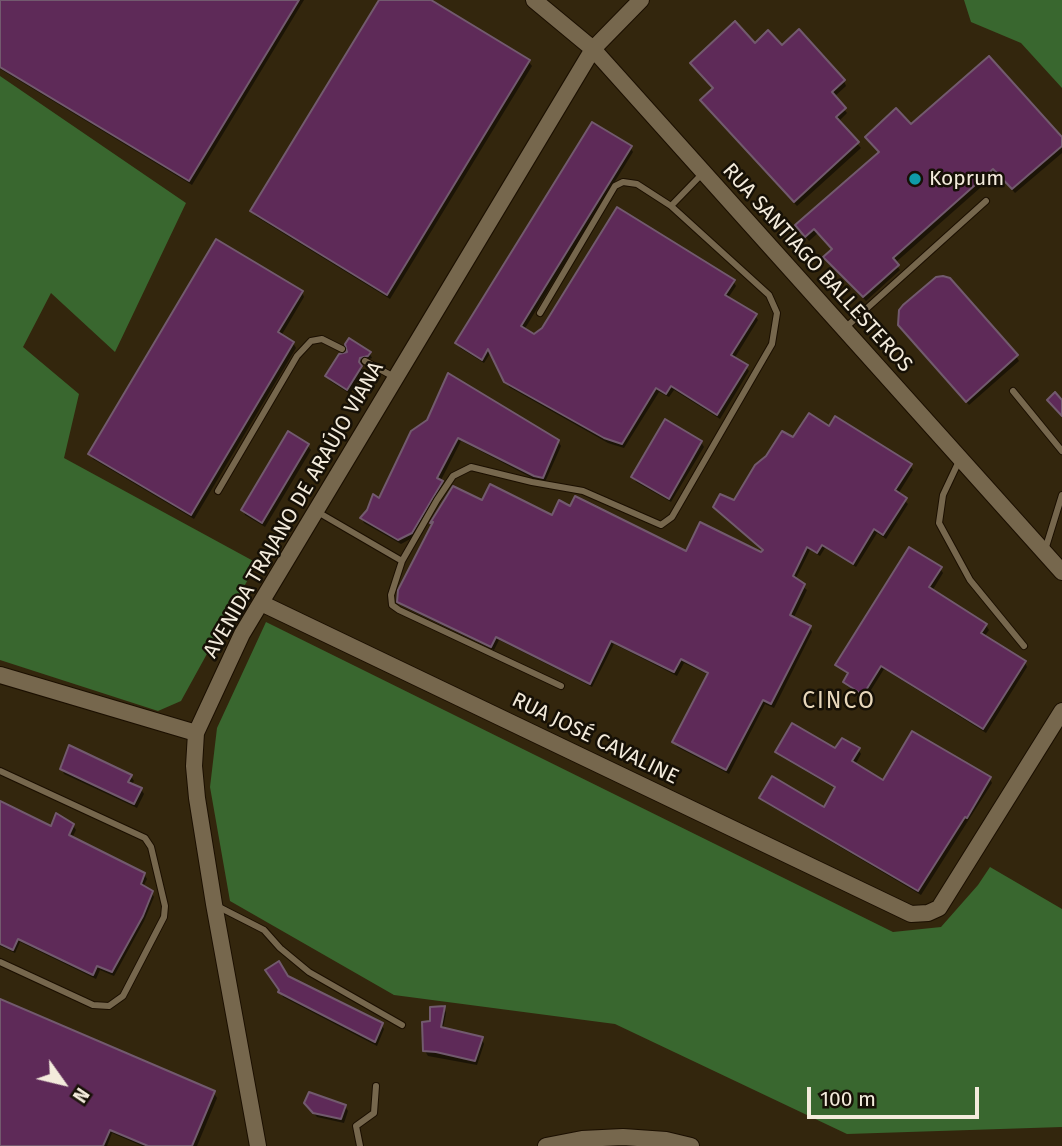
<!DOCTYPE html>
<html>
<head>
<meta charset="utf-8">
<style>
  body { margin:0 }
  #map { position:relative; width:1062px; height:1146px; overflow:hidden; background:#33260d; font-family:"Fira Sans",sans-serif }
  canvas { display:block }
  .north { position:absolute; left:28px; top:1048px; width:70px; height:70px; -webkit-text-stroke:5px #161006; paint-order:stroke; rotate:124deg; font-size:19px; font-weight:700; line-height:28px; text-align:center; color:#f3ebdc }
  .north::after { content:''; display:block; margin:auto; width:24px; height:32px; background:#f3ebdc; clip-path:polygon(50% 0,100% 100%,50% 72%,0 100%) }
  .scale { position:absolute; left:807px; top:1087px; width:172px; height:32px; box-sizing:border-box; border:4px solid #f3ebdc; border-top:0; padding-left:9px; font-size:21px; line-height:24px; white-space:nowrap; color:#f3ebdc; -webkit-text-stroke:5px #161006; paint-order:stroke }
</style>
</head>
<body>
<div id="map">
<canvas width="1062" height="1146"></canvas>
<div class="north">N</div>
<div class="scale">100 m</div>
</div>
<script>
const ctx = document.querySelector('canvas').getContext('2d');
ctx.lineJoin = 'round';
function paint(path, color) {
  ctx.fillStyle = color;
  ctx.fill(path, 'evenodd');
}
function shape(rows) {
  const path = new Path2D();
  for (const r of rows) {
    path.moveTo(r[0], r[1]);
    for (let i = 2; i < r.length; i += 2) path.lineTo(r[i], r[i + 1]);
  }
  return path;
}
function stroke(path, color, width, dash) {
  ctx.strokeStyle = color;
  ctx.lineWidth = width;
  ctx.lineCap = dash ? 'butt' : 'round';
  ctx.setLineDash(dash || []);
  ctx.stroke(path);
}
function label(font, color, halo, rows, align = 'center') {
  ctx.font = font + ' "Fira Sans",sans-serif';
  ctx.lineWidth = 5;
  ctx.setLineDash([]);
  ctx.textBaseline = 'middle';
  ctx.strokeStyle = halo;
  ctx.fillStyle = color;
  for (const [text, x, y, turn = 0] of rows) {
    ctx.save();
    ctx.translate(x, y);
    ctx.rotate((+turn || 0) * Math.PI / 180);
    ctx.textAlign = isNaN(turn) ? turn : align;
    if (halo) ctx.strokeText(text, 0, 0);
    ctx.fillText(text, 0, 0);
    ctx.restore();
  }
}
const forest = shape([
  [964,0,1062,0,1062,88,1021,43,971,22],
  [0,76,186,203,115,352,51,293,23,347,79,394,64,458,257,563,181,701,158,711,0,660],
  [266,622,893,932,941,927,978,885,990,867,1062,909,1062,1127,847,1134,615,1024,394,995,230,901,210,787,217,728]
]);
const shadow = shape([
  [0,0,304,0,192,185,0,69],
  [381,0,428,0,529,62,532,66,390,299,255,216,252,211],
  [755,45,782,47,844,81,846,86,834,97,847,113,838,122,861,148,797,206,705,105],
  [911,126,1062,140,1062,153,1015,193,997,173,895,263,900,270,866,301,828,262,833,250,818,233,809,241,800,230],
  [630,147,633,152,524,330,534,336,733,281,736,286,728,298,755,315,758,320,734,359,746,367,749,371,720,419,674,390,669,397,659,392,624,448,608,443,509,387,491,352,484,363,460,348,458,343],
  [302,292,304,297,281,336,293,343,296,348,194,519,93,459,90,454],
  [903,330,1016,356,1019,361,969,405],
  [349,353,370,354,372,358,362,362,361,368,364,372,350,394,330,381,327,376],
  [830,428,910,465,913,470,898,494,908,504,886,539,877,533,856,567,825,548,820,556,810,550,795,580,807,590,793,619,810,627,812,632,774,708,765,704,729,774,677,747,674,742,709,675,684,663,677,676,614,644,592,687,499,640,494,650,402,606,399,601,432,523,454,488,483,503,553,517,687,554,762,555,764,552,715,507,735,502,794,440],
  [413,432,558,441,561,446,545,482,538,481,461,441,440,482,444,487,414,537,401,544,364,523,362,519,379,500],
  [288,434,308,446,311,450,265,527,245,515,243,510],
  [701,442,704,447,671,502,636,482,633,477],
  [940,568,943,573,932,591,986,625,989,630,984,637,1025,662,1027,667,986,733,884,669,866,698,847,686,845,682,849,675,837,665],
  [858,749,861,754,855,765,884,782,990,779,992,783,921,895,764,802,761,798,824,809,836,789,780,756,777,752],
  [62,769,131,776,134,781,131,785,141,789,144,794,137,808,64,774],
  [0,803,52,829,73,825,76,830,72,838,144,874,147,879,143,887,151,892,154,897,144,921,114,976,100,970,96,979,20,942,15,953,0,946],
  [280,992,381,1024,384,1029,377,1046,283,997],
  [0,1001,214,1093,217,1098,197,1146,142,1146,112,1133,107,1146,0,1146],
  [444,1008,446,1013,443,1029,482,1039,484,1044,477,1065,428,1056,425,1051,432,1023],
  [345,1106,348,1111,344,1123,317,1117,309,1108]
]);
const building = shape([
  [0,0,299,0,189,181,0,67,0,0],
  [379,0,431,0,530,60,387,295,250,211,379,0],
  [735,21,755,43,768,30,782,45,799,29,845,80,832,92,846,108,836,117,859,142,794,202,700,100,713,88,690,63,735,21],
  [989,56,1062,137,1062,146,1012,189,993,169,893,258,899,265,863,297,823,257,832,249,814,229,805,237,795,225,879,152,865,137,896,108,911,124,989,56],
  [592,122,632,146,521,326,534,334,542,328,617,207,735,280,725,295,757,314,731,355,748,365,717,415,671,386,666,394,656,388,622,444,604,438,504,382,488,349,482,360,455,343,592,122],
  [216,239,303,291,278,332,294,342,191,515,88,454,216,239],
  [943,276,950,278,1018,355,966,402,898,325,899,310,903,305,936,277,943,276],
  [349,338,371,352,368,356,360,358,359,362,362,366,347,390,325,376,339,354,347,352,345,344,349,338],
  [448,373,559,440,543,478,534,476,458,438,437,478,443,481,412,533,398,540,360,518,367,510,373,494,379,498,411,431,427,420,448,373],
  [1055,392,1062,400,1062,416,1047,400,1055,392],
  [809,413,829,426,835,416,912,464,895,490,907,498,883,535,874,529,853,564,822,545,817,553,807,547,793,576,805,584,790,615,811,626,771,704,763,700,726,770,672,742,708,673,681,659,674,672,611,641,590,684,496,637,491,647,397,602,398,590,433,522,430,523,453,486,482,500,490,484,552,515,559,500,570,506,575,496,686,551,700,522,761,552,763,550,713,507,720,494,734,500,755,465,766,456,782,431,793,437,809,413],
  [665,419,702,441,669,499,631,477,665,419],
  [288,431,309,444,262,523,241,510,288,431],
  [909,547,942,567,929,587,987,624,981,633,1026,661,983,729,881,666,863,695,843,682,848,673,835,665,909,547],
  [792,723,835,748,842,738,860,748,852,761,883,780,912,731,991,777,967,818,965,817,918,891,759,798,772,776,824,807,835,787,775,752,792,723],
  [69,745,132,775,128,782,142,788,134,804,60,769,69,745],
  [0,801,51,826,56,813,74,824,69,835,145,873,141,884,153,891,143,916,112,972,97,966,93,975,18,939,13,950,0,944,0,801],
  [279,961,288,976,383,1023,375,1042,278,992,279,990,265,970,279,961],
  [0,999,215,1091,192,1146,148,1146,110,1130,103,1146,0,1146,0,999],
  [445,1006,441,1027,483,1037,475,1061,436,1052,423,1051,422,1022,430,1021,430,1007,445,1006],
  [309,1092,346,1105,341,1119,313,1113,304,1103,309,1092]
]);
const service = shape([
  [671,206,702,174],
  [540,313,615,186,623,182,637,184,671,206,769,295,777,313,772,344,672,517,661,525,583,491,532,482,471,467,453,476,437,500,402,561,391,595,392,605,399,610,561,686],
  [845,328,986,201],
  [365,361,394,377],
  [1013,391,1062,451],
  [959,461,943,495,939,523,970,580,1024,646],
  [218,491,297,356,311,341,322,339,342,349],
  [316,511,402,561],
  [1045,550,1062,495],
  [0,771,145,838,151,847,165,906,164,917,123,996,109,1006,93,1005,0,962],
  [215,905,264,930,280,948,309,972,402,1025],
  [360,1146,356,1126,374,1113,376,1086]
]);
const tertiary = shape([
  [534,0,593,49,1062,572],
  [261,603,911,914,928,913,939,908,1062,711],
  [0,675,196,733],
  [258,1146,214,904,197,798,194,766,196,733,242,634,593,49,641,0],
  [546,1146,582,1139,623,1137,666,1140,691,1146]
]);
const markers = [
  [915,179,7,"#0f9aa8"]
];
const poiNames = [
  ["Koprum",929,179]
];
const streetNames = [
  ["RUA SANTIAGO BALLESTEROS",817,268,48],
  ["AVENIDA TRAJANO DE ARAÚJO VIANA",294,510,-60],
  ["RUA JOSÉ CAVALINE",595,739,26]
];
const neighbourhoodNames = [
  ["CINCO",839,702]
];
paint(forest, '#39672f');
paint(shadow, '#0007');
paint(building, '#5e2a58');
stroke(building, '#725a6e', 2);
stroke(service, '#1b0f00', 8);
stroke(tertiary, '#1b0f00', 18);
stroke(service, '#76674d', 6);
stroke(tertiary, '#76674d', 16);
for (const [x, y, r, color] of markers) {
  const dot = new Path2D();
  dot.arc(x, y, r, 0, 2 * Math.PI);
  ctx.fillStyle = color;
  ctx.fill(dot);
  stroke(dot, '#161006', 2.5);
}
label('21px', '#f3ebdc', '#161006', poiNames, 'left');
label('21px', '#f3ebdc', '#161006', streetNames);
ctx.letterSpacing = '2px';
label('23px', '#e8d7ba', '#161006', neighbourhoodNames);
ctx.letterSpacing = '0px';
</script>
</body>
</html>
